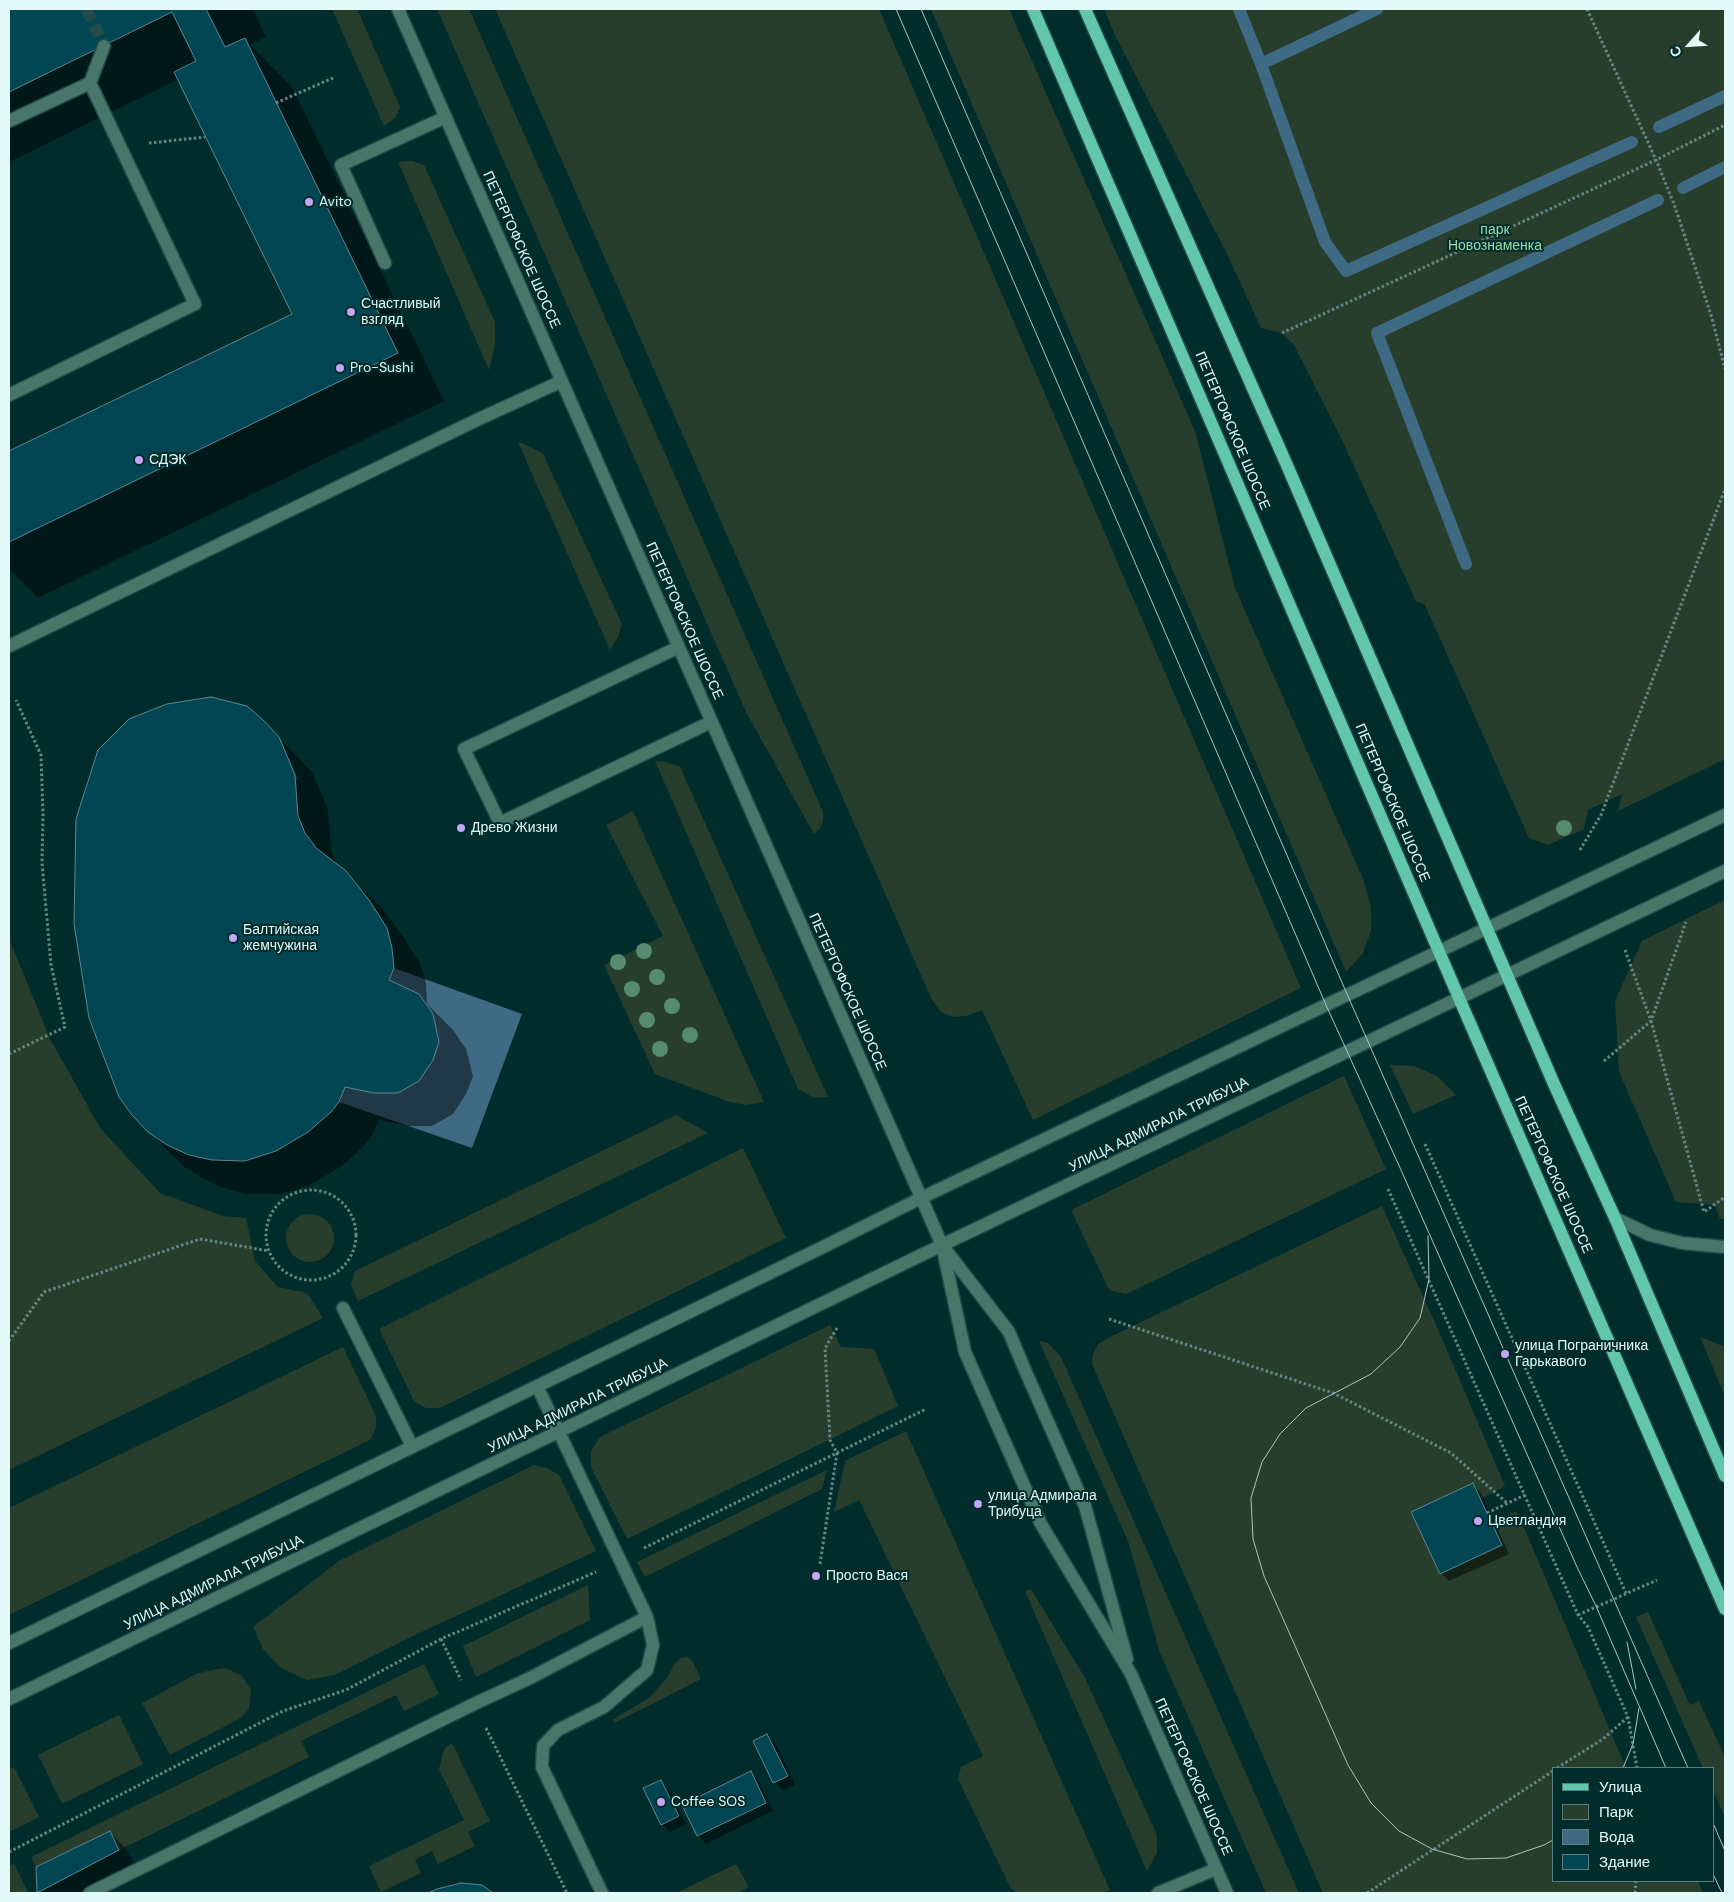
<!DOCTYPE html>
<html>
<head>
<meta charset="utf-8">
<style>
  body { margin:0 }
  #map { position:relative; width:1734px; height:1902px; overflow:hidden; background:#002d2c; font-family:"DM Sans",sans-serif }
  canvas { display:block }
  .frame { position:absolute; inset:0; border:10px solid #e3faf9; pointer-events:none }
  .legend { position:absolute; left:1552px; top:1767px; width:162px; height:115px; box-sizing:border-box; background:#002d2c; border:1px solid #5b7f7e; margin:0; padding:6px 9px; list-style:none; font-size:15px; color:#e3faf9 }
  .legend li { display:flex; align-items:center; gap:10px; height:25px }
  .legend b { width:25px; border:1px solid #5b7f7e }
  .north { position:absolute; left:1664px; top:20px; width:50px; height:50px; -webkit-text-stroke:4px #002d2c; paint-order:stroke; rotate:244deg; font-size:14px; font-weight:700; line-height:20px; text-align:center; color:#e3faf9 }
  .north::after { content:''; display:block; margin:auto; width:18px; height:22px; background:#e3faf9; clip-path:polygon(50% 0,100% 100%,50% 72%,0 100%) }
</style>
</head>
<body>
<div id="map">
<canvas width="1734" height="1902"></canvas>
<div class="frame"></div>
<ul class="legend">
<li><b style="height:6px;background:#62c7aa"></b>Улица</li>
<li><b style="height:14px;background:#273e2c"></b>Парк</li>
<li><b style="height:14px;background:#3f6a84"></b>Вода</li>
<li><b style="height:14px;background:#024653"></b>Здание</li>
</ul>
<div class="north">С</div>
</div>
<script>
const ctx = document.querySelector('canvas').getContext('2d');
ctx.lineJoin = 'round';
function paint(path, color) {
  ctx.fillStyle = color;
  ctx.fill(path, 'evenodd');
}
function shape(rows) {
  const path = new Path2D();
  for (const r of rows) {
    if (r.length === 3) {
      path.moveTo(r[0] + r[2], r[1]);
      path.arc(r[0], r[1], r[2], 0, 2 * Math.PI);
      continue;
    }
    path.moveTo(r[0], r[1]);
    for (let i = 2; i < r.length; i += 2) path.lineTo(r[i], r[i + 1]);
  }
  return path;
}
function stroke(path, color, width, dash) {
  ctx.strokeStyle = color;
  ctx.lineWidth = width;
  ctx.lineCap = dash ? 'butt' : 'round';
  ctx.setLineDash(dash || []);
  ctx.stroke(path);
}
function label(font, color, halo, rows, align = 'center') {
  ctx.font = font + ' "DM Sans",sans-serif';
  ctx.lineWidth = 4;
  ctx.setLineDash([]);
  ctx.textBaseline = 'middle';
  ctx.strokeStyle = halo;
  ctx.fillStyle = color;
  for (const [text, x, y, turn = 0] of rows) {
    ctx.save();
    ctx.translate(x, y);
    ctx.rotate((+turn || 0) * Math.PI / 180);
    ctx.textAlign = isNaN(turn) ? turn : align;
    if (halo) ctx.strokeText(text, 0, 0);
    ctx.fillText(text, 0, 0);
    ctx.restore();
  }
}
const green = shape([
  [332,9,357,9,400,107,395,118,384,126],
  [437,9,469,9,823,812,823,821,820,828,814,834,746,712],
  [495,9,879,9,1301,988,1033,1120,982,1010,966,1016,952,1017,941,1012,932,1000],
  [931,9,1009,9,1195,431,1235,588,1364,881,1371,907,1371,931,1363,953,1346,972],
  [1104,9,1725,9,1725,759,1618,811,1622,794,1588,810,1584,829,1548,845,1529,838,1425,605,1416,601,1343,442,1294,345,1282,333,1261,328,1229,258,1115,35],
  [412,161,424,165,495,322,495,345,489,370,398,162],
  [518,442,531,447,543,454,622,624,618,637,610,650],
  [655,761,667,762,680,767,828,1097,814,1098,798,1089],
  [633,811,764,1102,746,1105,730,1102,655,1074,604,965,663,936,606,825],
  [1725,900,1725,1219,1720,1219,1715,1205,1676,1202,1619,1072,1615,1001,1642,941],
  [9,939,51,1041,101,1129,160,1193,223,1216,246,1218,255,1261,278,1287,307,1293,323,1318,9,1470],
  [1390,1065,1414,1066,1437,1076,1456,1095,1413,1114],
  [1344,1076,1386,1169,1126,1294,1109,1290,1071,1210],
  [676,1115,708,1133,358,1301,351,1285,355,1271],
  [743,1148,786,1238,440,1408,426,1408,414,1401,379,1329],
  [1382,1206,1437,1327,1505,1486,1481,1499,1473,1484,1491,1522,1517,1511,1626,1768,1553,1768,1553,1881,1698,1881,1703,1893,1323,1893,1092,1364,1093,1354,1098,1344,1108,1338],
  [310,1238,24],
  [830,1325,841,1347,874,1349,898,1406,627,1539,591,1467,591,1451,600,1437],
  [1700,1337,1725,1347,1725,1396],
  [1039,1341,1048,1343,1061,1357,1299,1893,1266,1893,1160,1653,1128,1541],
  [343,1347,376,1416,376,1428,370,1440,9,1615,9,1508],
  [906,1431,1110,1890,1102,1893,1016,1893,1010,1887,958,1779,961,1767,983,1756,859,1500,834,1512,845,1461],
  [534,1465,547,1468,559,1475,596,1551,413,1636,335,1675,307,1680,281,1668,263,1649,253,1627,339,1561],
  [827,1470,822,1489,645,1577,637,1562],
  [588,1585,590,1620,476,1677,463,1646],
  [1031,1589,1085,1678,1157,1835,1157,1853,1147,1871,1025,1591],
  [1648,1612,1690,1705,1699,1701,1725,1757,1725,1818,1713,1790,1713,1768,1703,1768,1636,1617],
  [688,1657,693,1662,701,1679,614,1723,612,1720,649,1698,666,1679,676,1662,681,1658],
  [424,1664,439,1694,404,1711,396,1695,301,1741,309,1757,119,1850,110,1831,36,1867,31,1857],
  [226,1668,242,1676,251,1690,249,1709,239,1719,170,1755,142,1703,196,1674,212,1670],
  [119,1715,143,1764,62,1804,38,1755],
  [452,1743,490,1821,468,1832,475,1846,438,1864,432,1851,415,1860,421,1873,381,1892,369,1866,464,1820,439,1769,443,1752,446,1747],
  [14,1767,39,1817,9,1832,9,1769],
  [14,1864,28,1892,26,1893,9,1893,9,1866],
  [736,1864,749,1887,737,1893,676,1893]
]);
const water = shape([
  [394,968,522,1014,472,1148,339,1102,345,1087,374,1093,433,1060,439,1042,433,1014,419,994,389,980]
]);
const shadow = shape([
  [9,9,252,9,266,37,250,45,292,87,444,401,38,598,9,569,9,453,294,314,179,79,9,162],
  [262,720,281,740,278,740,296,781,299,780,281,740,312,772,328,810,331,850,337,866,380,906,402,935,420,963,426,983,427,1004,453,1030,466,1049,473,1076,466,1094,453,1114,432,1126,408,1126,379,1120,372,1136,364,1146,342,1166,310,1185,280,1194,246,1194,224,1188,202,1178,183,1166,149,1131],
  [1473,1485,1481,1493,1509,1554,1449,1581,1441,1573],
  [767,1736,776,1744,795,1785,783,1791,775,1782,755,1742],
  [751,1773,759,1781,773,1811,706,1844,698,1835],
  [661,1781,669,1790,686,1824,670,1832,662,1824],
  [110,1832,127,1850,136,1868,87,1893,38,1893,37,1868],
  [482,1886,491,1893,431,1893,437,1890]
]);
const stream = shape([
  [1239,9,1261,64,1325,242,1346,271,1632,142],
  [1261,64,1377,9],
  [1659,127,1725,96],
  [1683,188,1725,167],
  [1466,564,1377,333,1658,200]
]);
const building = shape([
  [9,9,206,9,225,47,245,38,398,353,9,542,9,451,292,314,174,72,196,61,172,12,9,92,9,9],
  [211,697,247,706,263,720,279,737,295,775,298,816,305,833,316,848,346,871,369,900,387,928,392,948,394,968,389,980,419,994,433,1014,439,1042,433,1060,419,1081,398,1093,374,1093,345,1087,339,1102,331,1112,308,1132,276,1151,245,1161,212,1160,189,1155,167,1145,148,1132,132,1115,119,1097,89,1018,74,924,76,819,98,750,129,719,167,704,211,697],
  [1473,1483,1502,1545,1440,1574,1411,1512,1473,1483],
  [767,1734,788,1776,773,1783,753,1741,767,1734],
  [751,1771,766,1803,697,1836,682,1805,751,1771],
  [661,1780,679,1816,661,1825,643,1788,661,1780],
  [110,1831,119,1850,37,1893,36,1867,110,1831],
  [461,1883,482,1885,493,1893,428,1893,437,1889,461,1883]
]);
const minorTunnel = shape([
  [86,9,104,46]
]);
const path = shape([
  [1587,9,1656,160,1674,204,1712,318,1725,369],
  [276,103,333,78],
  [149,143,205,137],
  [1282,333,1656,160,1725,125],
  [1580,850,1601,815,1725,489],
  [1625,950,1651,1021,1704,1212,1725,1197],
  [9,1054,65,1027,51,965,42,863,43,815,41,755,16,700],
  [1604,1061,1651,1021,1686,922],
  [1425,1144,1626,1593],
  [1388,1189,1578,1615,1588,1627,1628,1717,1637,1768],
  [311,1235,45],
  [1109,1319,1333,1393,1451,1453,1507,1503],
  [9,1341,44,1292,200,1239,269,1251],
  [1487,1513,1525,1495],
  [644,1548,926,1409],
  [820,1564,837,1453,830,1440,825,1348,837,1328],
  [1578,1615,1657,1580],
  [441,1639,461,1680],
  [486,1728,567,1893],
  [1557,1768,1603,1739,1628,1717],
  [9,1852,283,1711,346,1690,441,1639,596,1572],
  [1367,1893,1553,1771],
  [1635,1893,1636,1881]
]);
const minor = shape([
  [398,9,942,1245,965,1352,1041,1524,1131,1674,1227,1893],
  [9,121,90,83],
  [385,263,341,165,446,117],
  [9,395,195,304,90,83,104,46],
  [9,646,481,418,562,381],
  [679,647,464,749,500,823,711,722],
  [1615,1218,1650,1235,1682,1243,1725,1247],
  [945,1249,1009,1332,1025,1370,1085,1506,1127,1659],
  [343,1308,412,1446],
  [537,1386,647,1617,653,1645,647,1670,604,1707,558,1730,543,1746,542,1767,602,1893],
  [9,1643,817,1250,921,1198,1725,815],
  [9,1699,942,1245,1725,871],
  [90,1893,474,1704,528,1679,647,1617],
  [1158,1893,1216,1869]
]);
const major = shape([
  [1033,9,1459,998,1725,1609],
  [1085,9,1286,463,1554,1084,1615,1218,1725,1476]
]);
const tram = shape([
  [896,9,1326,1005,1401,1170,1577,1567,1596,1606,1666,1768],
  [921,9,1347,994,1688,1768],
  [1428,1236,1429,1279,1420,1318,1400,1347,1371,1374,1306,1408,1280,1434,1262,1462,1251,1498,1253,1539,1264,1576,1348,1765,1371,1803,1399,1831,1432,1849,1467,1859,1506,1858,1544,1845,1553,1840],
  [1627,1642,1636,1689],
  [1623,1768,1633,1744,1639,1708],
  [1713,1823,1725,1851],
  [1713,1874,1722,1893]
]);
const trees = [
  [1564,828],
  [644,951],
  [618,962],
  [657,977],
  [632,989],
  [672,1006],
  [647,1020],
  [690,1035],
  [660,1049]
];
const markers = [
  [309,202,5,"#c3a7f2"],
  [351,312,5,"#c3a7f2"],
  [340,368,5,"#c3a7f2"],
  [139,460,5,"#c3a7f2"],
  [461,828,5,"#c3a7f2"],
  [233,938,5,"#c3a7f2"],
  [1505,1354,5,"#c3a7f2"],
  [978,1504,5,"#c3a7f2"],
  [1478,1521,5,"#c3a7f2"],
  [816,1576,5,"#c3a7f2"],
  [661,1802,5,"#c3a7f2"]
];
const poiNames = [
  ["Avito",319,202],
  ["Счастливый",361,304],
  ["взгляд",361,320],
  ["Pro-Sushi",350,368],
  ["СДЭК",149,460],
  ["Древо Жизни",471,828],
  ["Балтийская",243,930],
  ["жемчужина",243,946],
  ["улица Пограничника",1515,1346],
  ["Гарькавого",1515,1362],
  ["улица Адмирала",988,1496],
  ["Трибуца",988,1512],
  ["Цветландия",1488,1521],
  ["Просто Вася",826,1576],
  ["Coffee SOS",671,1802]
];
const parkNames = [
  ["парк",1495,230],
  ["Новознаменка",1495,246]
];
const streetNames = [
  ["ПЕТЕРГОФСКОЕ ШОССЕ",521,250,66],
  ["ПЕТЕРГОФСКОЕ ШОССЕ",1232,431,67],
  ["ПЕТЕРГОФСКОЕ ШОССЕ",684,621,66],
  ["ПЕТЕРГОФСКОЕ ШОССЕ",1392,803,67],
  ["ПЕТЕРГОФСКОЕ ШОССЕ",847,992,66],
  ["УЛИЦА АДМИРАЛА ТРИБУЦА",1159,1125,-26],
  ["ПЕТЕРГОФСКОЕ ШОССЕ",1553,1175,66],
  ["УЛИЦА АДМИРАЛА ТРИБУЦА",578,1406,-26],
  ["УЛИЦА АДМИРАЛА ТРИБУЦА",214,1583,-26],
  ["ПЕТЕРГОФСКОЕ ШОССЕ",1193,1777,66]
];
paint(green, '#273e2c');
paint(water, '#3f6a84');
paint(shadow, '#0007');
stroke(stream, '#3f6a84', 12);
paint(building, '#024653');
stroke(building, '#5e8792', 1);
stroke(minorTunnel, '#224c4b', 12, [12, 6]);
stroke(minor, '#204a49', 15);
stroke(major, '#204a49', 15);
stroke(path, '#658887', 3, [2.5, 2.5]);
stroke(minor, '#487668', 12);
stroke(major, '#62c7aa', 12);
stroke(tram, '#a9c5c4', 1);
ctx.fillStyle = '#558c71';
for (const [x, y] of trees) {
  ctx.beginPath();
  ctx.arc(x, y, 8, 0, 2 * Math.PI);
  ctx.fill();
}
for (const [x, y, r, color] of markers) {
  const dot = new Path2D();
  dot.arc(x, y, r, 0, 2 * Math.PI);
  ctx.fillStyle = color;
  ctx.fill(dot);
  stroke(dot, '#002d2c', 2);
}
label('14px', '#e3faf9', '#002d2c', poiNames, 'left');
label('14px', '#9bdaa9', '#002d2c', parkNames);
label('14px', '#e3faf9', '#002d2c', streetNames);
</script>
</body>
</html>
